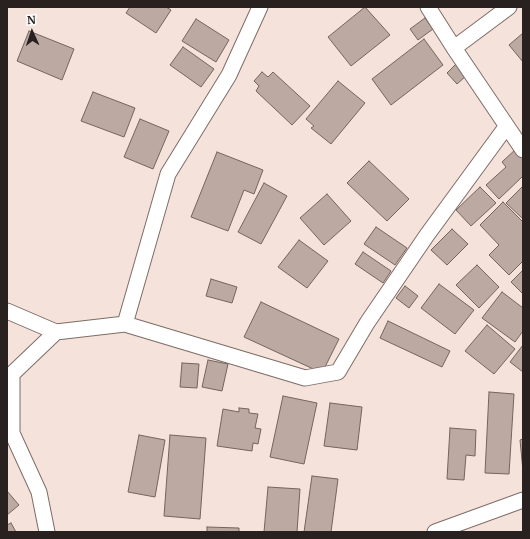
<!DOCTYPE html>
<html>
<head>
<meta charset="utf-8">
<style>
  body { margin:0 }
  #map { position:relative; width:530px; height:539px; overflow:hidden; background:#f5e2db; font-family:Merriweather,serif }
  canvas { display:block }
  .frame { position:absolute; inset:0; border:8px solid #28211f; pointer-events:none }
  .north { position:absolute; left:12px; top:12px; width:40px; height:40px; -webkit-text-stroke:3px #fff; paint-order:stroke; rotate:357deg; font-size:11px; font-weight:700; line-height:16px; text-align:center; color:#28211f }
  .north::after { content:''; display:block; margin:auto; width:14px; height:18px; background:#28211f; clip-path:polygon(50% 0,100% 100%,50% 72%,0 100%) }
</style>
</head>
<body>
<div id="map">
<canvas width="530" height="539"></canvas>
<div class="frame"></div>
<div class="north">N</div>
</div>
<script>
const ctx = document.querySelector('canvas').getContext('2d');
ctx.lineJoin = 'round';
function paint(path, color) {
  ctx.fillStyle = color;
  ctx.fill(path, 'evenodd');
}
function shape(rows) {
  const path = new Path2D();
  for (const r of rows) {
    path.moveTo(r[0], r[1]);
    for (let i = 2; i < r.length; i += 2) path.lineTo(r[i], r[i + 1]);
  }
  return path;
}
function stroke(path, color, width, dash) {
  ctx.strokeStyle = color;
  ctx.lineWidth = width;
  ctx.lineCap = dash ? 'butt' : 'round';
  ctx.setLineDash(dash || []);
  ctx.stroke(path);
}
const building = shape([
  [130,7,166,7,171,10,156,33,126,13,130,7],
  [365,7,390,35,351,66,328,37,365,7],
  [425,18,433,29,418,40,410,29,425,18],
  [196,19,229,40,216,62,182,41,196,19],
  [29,31,74,49,62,80,17,61,29,31],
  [523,33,523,62,509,45,523,33],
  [424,39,443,65,391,105,372,79,424,39],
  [183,47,214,69,201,87,170,65,183,47],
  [456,64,466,76,457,84,447,73,456,64],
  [262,72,268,77,273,72,310,106,292,125,256,91,259,86,254,81,262,72],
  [338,81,365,103,331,144,311,128,314,126,306,119,338,81],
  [93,92,135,108,124,137,81,121,93,92],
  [140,119,169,131,153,169,124,157,140,119],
  [517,148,523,154,523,176,499,199,486,185,506,167,502,162,517,148],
  [217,152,263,170,254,194,244,190,228,231,191,217,217,152],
  [369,161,409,199,387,221,347,183,369,161],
  [264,183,287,196,261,244,238,232,264,183],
  [523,186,523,219,506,203,523,186],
  [480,187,496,203,471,226,456,210,480,187],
  [327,194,351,221,324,245,300,218,327,194],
  [503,202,523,222,523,261,509,275,489,255,499,245,480,225,503,202],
  [376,227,407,248,395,265,364,244,376,227],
  [452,229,468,244,447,265,431,250,452,229],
  [299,240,328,261,307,288,278,267,299,240],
  [363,252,391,271,383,283,355,264,363,252],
  [477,265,499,287,479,308,456,285,477,265],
  [523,270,523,294,511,282,523,270],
  [211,279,237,287,232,303,206,296,211,279],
  [439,284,474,310,455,334,421,308,439,284],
  [405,286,418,296,409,308,396,298,405,286],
  [502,292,523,308,523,331,515,342,482,318,502,292],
  [261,302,339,339,322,373,244,337,261,302],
  [388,321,450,351,442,367,380,338,388,321],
  [487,325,515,349,494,374,465,351,487,325],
  [523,345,523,372,510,362,523,345],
  [208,360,228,364,222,391,202,387,208,360],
  [182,363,199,364,197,388,180,387,182,363],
  [489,392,514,394,509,474,485,473,489,392],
  [283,396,317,403,304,464,270,457,283,396],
  [330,403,362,407,357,450,324,446,330,403],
  [239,408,249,409,249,413,258,414,255,428,261,429,258,444,253,443,252,451,217,446,223,409,239,412,239,408],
  [450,428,476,430,475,456,466,455,464,480,447,479,450,428],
  [139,435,165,440,155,497,128,492,139,435],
  [170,435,206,438,200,519,164,516,170,435],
  [523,439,523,471,520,440,523,439],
  [312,476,338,479,331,532,304,532,312,476],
  [268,487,300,489,297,532,264,532,268,487],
  [7,491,19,505,7,515,7,491],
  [11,523,16,532,7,532,7,525,11,523],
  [207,527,239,528,239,532,207,532,207,527]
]);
const minor = shape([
  [428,7,454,48,523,150],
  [454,48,509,7],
  [7,311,56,332,125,324,305,378,338,372,367,323,427,235,506,127],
  [125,324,168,174,229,75,260,7],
  [47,532,39,492,12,433,12,374,56,332],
  [435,532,523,500]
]);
paint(building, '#bba9a2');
stroke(building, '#74645e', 1);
stroke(minor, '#7d6d66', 17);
stroke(minor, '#fff', 15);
</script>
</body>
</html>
